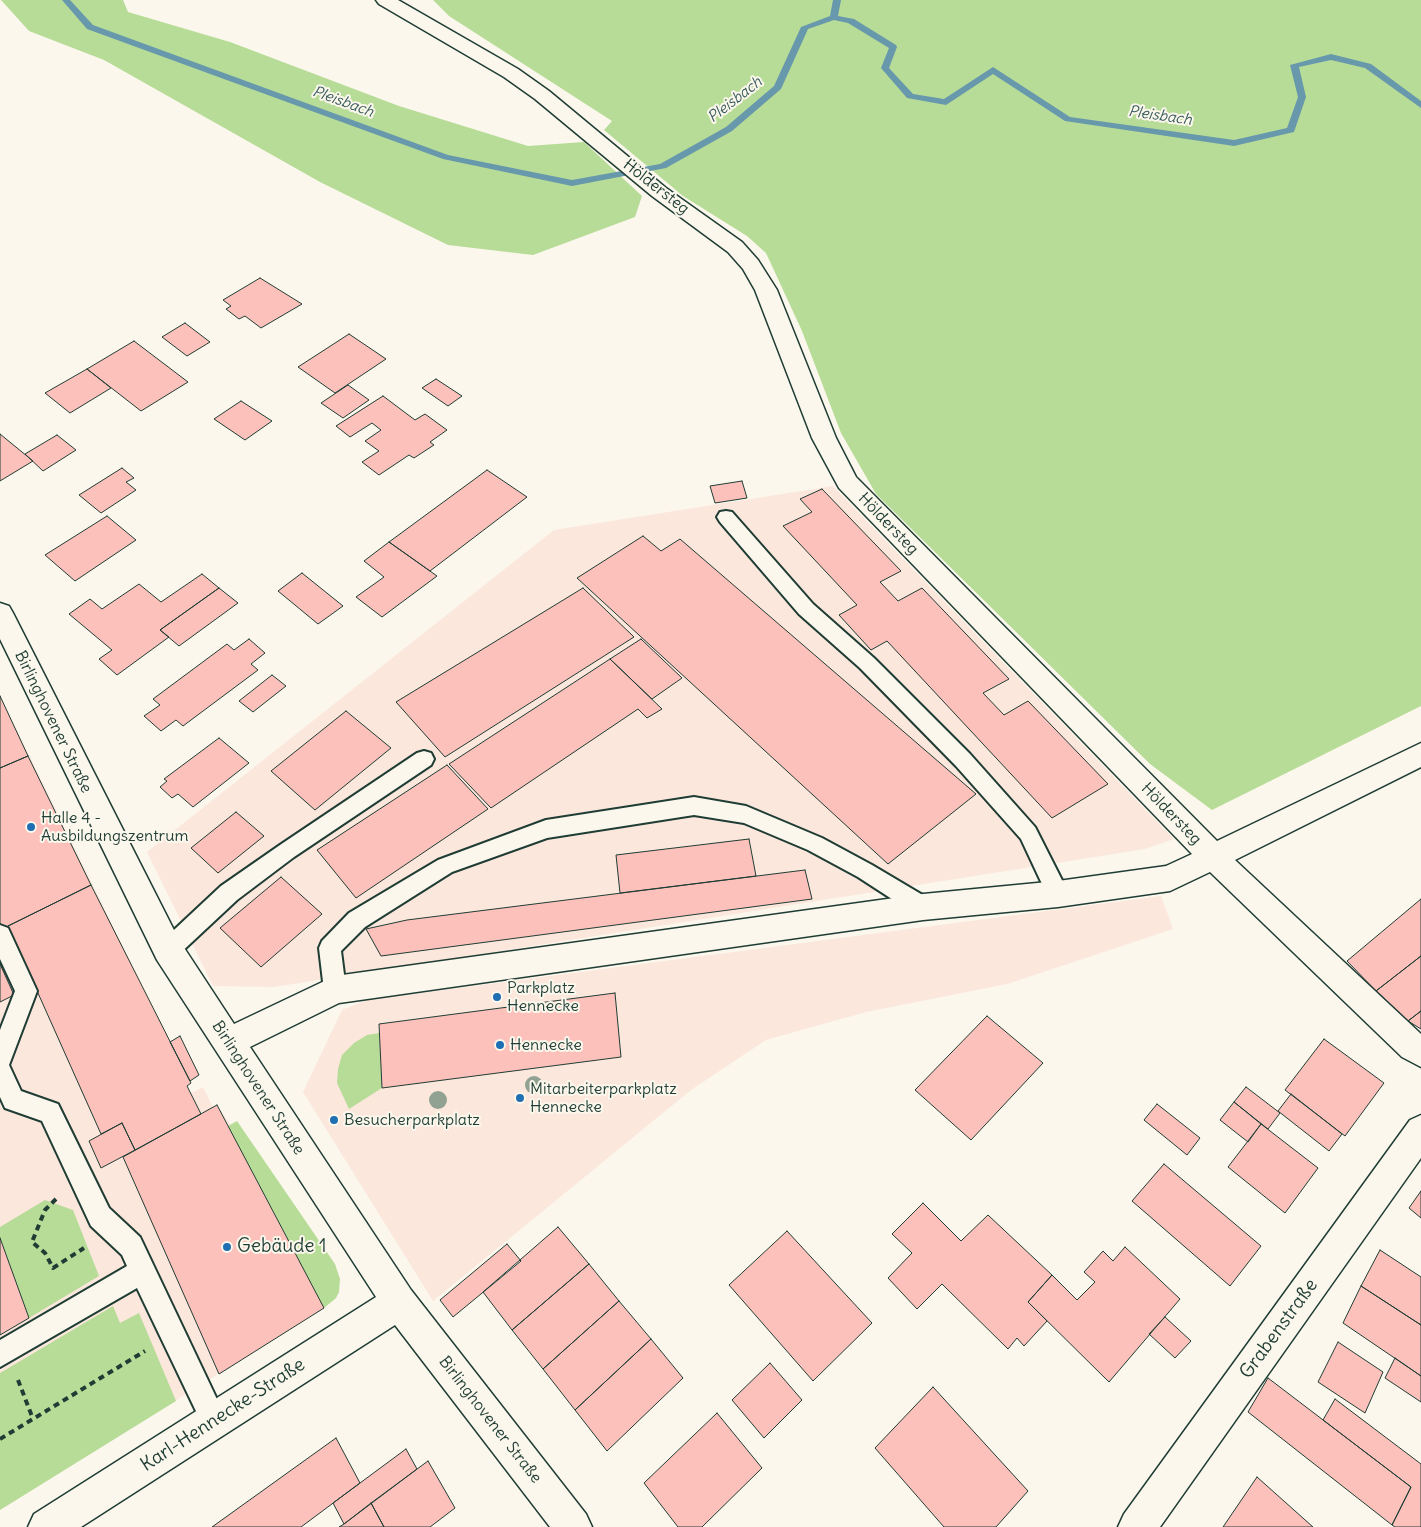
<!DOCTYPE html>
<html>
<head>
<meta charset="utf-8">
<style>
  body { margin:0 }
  canvas { display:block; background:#fbf7ec }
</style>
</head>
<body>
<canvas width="1421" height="1527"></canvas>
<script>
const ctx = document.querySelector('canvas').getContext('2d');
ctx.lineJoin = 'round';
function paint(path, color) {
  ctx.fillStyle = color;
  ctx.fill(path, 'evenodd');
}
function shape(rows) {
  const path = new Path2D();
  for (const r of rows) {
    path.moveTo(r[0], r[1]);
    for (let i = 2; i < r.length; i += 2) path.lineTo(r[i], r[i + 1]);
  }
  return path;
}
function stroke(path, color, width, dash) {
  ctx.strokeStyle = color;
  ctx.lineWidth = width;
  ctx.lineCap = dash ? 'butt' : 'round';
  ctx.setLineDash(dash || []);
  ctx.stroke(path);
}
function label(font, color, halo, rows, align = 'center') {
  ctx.font = font + ' Delius,sans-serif';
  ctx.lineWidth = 4;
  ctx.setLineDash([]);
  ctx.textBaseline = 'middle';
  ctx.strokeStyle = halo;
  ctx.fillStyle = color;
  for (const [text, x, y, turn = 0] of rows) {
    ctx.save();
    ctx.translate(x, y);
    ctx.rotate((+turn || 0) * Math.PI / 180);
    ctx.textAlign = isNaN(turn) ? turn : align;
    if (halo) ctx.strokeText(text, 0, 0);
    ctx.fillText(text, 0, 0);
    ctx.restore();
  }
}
const built = shape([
  [833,486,1174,839,1145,849,274,987,213,986,147,852,554,530],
  [0,696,170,1042,180,1036,199,1075,190,1081,191,1083,187,1086,191,1093,203,1087,213,1107,217,1105,337,1278,324,1308,0,1510],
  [1161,896,1173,929,1007,984,866,1012,766,1040,691,1090,433,1301,303,1092,342,1010,367,1000]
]);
const green = shape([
  [1,0,123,0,128,12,230,42,399,106,528,146,584,142,642,196,635,217,533,255,448,245,320,182,104,60,29,31],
  [433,0,1421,0,1421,706,1212,810,1150,764,876,494,841,433,802,331,766,253,747,236,683,196,604,130,612,121,449,16],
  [379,1033,382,1088,349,1109,337,1083,338,1069,342,1055,354,1043,367,1035],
  [237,1121,335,1264,340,1279,339,1292,336,1298,324,1308,228,1126],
  [45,1200,73,1210,99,1276,29,1318,0,1238,0,1227],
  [113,1306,120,1323,139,1313,176,1401,0,1510,0,1373]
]);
const stream = shape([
  [62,0,70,0,93,25,448,155,572,180,660,164,726,127,774,86,801,27,830,16,833,0,841,0,838,16,854,19,896,45,897,47,889,68,913,94,944,99,993,67,1070,117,1234,140,1287,128,1298,97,1290,65,1331,54,1371,64,1421,101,1421,108,1365,68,1331,60,1299,67,1306,97,1294,132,1234,146,1065,121,993,74,946,105,907,98,881,68,889,48,848,23,834,20,808,29,781,89,732,131,666,168,572,186,443,159,87,29,62,0]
]);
const building = shape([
  [260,278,302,304,261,328,245,316,239,319,226,309,231,306,223,300,260,278],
  [185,323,210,342,187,356,162,337,185,323],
  [349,334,386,359,335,393,298,367,349,334],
  [134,341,188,382,141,411,87,369,134,341],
  [87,369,111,388,70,413,45,393,87,369],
  [436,379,462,396,448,406,422,388,436,379],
  [348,385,369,400,343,418,321,403,348,385],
  [383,396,415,420,425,414,447,430,430,442,434,445,414,458,409,455,379,475,362,462,379,451,365,441,381,430,372,423,350,437,336,426,383,396],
  [241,401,272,421,245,440,214,419,241,401],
  [0,434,33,461,0,481,0,434],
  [57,435,76,450,43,471,25,454,57,435],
  [122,468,134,478,126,482,136,490,101,513,79,495,122,468],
  [487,470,527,497,430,571,389,542,487,470],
  [742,481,747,498,715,503,710,486,742,481],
  [822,489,901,571,880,582,898,601,922,588,1009,679,983,693,1004,715,1028,701,1108,784,1052,818,887,641,871,650,839,615,857,605,783,526,812,512,800,499,822,489],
  [107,516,136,540,75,581,45,555,107,516],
  [643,536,661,551,680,539,976,794,888,864,577,578,643,536],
  [389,542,437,576,382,617,356,597,384,577,364,561,389,542],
  [302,573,343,606,318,624,278,591,302,573],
  [202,574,219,588,160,630,169,637,117,675,99,659,112,650,69,614,90,599,102,609,139,584,161,602,202,574],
  [219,588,238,603,179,646,160,630,219,588],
  [583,588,634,637,445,757,396,702,583,588],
  [249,639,265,653,251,664,258,670,183,726,176,720,161,731,144,716,160,705,153,699,227,644,234,650,249,639],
  [641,639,682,678,652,699,610,659,641,639],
  [610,659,662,709,647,718,638,709,491,808,449,764,610,659],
  [272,675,286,686,253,712,239,701,272,675],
  [0,696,28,756,0,768,0,696],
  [346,711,391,748,315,810,271,771,346,711],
  [219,738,249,763,193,807,178,794,172,798,160,787,167,781,164,779,219,738],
  [28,756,91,885,0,930,0,768,28,756],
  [447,765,488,809,356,898,317,850,447,765],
  [236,812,264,836,218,873,191,848,236,812],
  [749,839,756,876,620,893,616,855,749,839],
  [805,870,812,899,381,956,366,929,407,920,805,870],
  [281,877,322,914,261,967,220,928,281,877],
  [91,885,191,1083,187,1086,201,1114,135,1150,122,1123,101,1134,8,926,91,885],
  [1421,899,1421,956,1376,991,1347,961,1421,899],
  [1421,956,1421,1011,1408,1021,1376,991,1421,956],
  [0,964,14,995,0,1002,0,964],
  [615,993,621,1057,382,1088,379,1024,615,993],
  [1421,1011,1421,1029,1408,1021,1421,1011],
  [987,1016,1043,1063,971,1140,915,1090,987,1016],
  [180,1036,199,1075,190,1081,170,1042,180,1036],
  [1324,1039,1384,1083,1345,1136,1285,1090,1324,1039],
  [1246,1087,1280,1113,1268,1129,1234,1102,1246,1087],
  [1291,1094,1342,1134,1329,1151,1278,1111,1291,1094],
  [1234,1102,1261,1124,1248,1142,1220,1120,1234,1102],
  [1157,1104,1200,1138,1187,1155,1144,1120,1157,1104],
  [217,1105,324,1308,219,1374,123,1157,217,1105],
  [122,1123,135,1150,101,1168,89,1141,122,1123],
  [1261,1124,1318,1168,1285,1213,1228,1167,1261,1124],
  [1164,1164,1261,1246,1230,1286,1132,1201,1164,1164],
  [1421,1191,1421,1218,1409,1208,1421,1191],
  [923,1203,961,1241,988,1215,1052,1275,1028,1302,1047,1321,1024,1346,1017,1338,1008,1349,942,1284,917,1309,888,1278,912,1253,892,1234,923,1203],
  [558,1227,589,1264,512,1330,483,1292,558,1227],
  [787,1231,872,1323,813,1381,729,1285,787,1231],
  [0,1238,29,1318,0,1335,0,1238],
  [507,1244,521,1261,453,1317,440,1300,507,1244],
  [1125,1247,1180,1299,1109,1382,1028,1302,1052,1275,1077,1300,1095,1282,1084,1272,1103,1251,1113,1261,1125,1247],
  [1380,1250,1421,1277,1421,1325,1361,1286,1380,1250],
  [589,1264,619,1301,543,1369,512,1330,589,1264],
  [1361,1286,1421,1325,1421,1376,1343,1323,1361,1286],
  [619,1301,651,1339,575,1410,543,1369,619,1301],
  [1165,1317,1191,1341,1175,1358,1149,1334,1165,1317],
  [651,1339,683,1378,607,1451,575,1410,651,1339],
  [1338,1342,1383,1372,1365,1413,1318,1382,1338,1342],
  [1395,1358,1421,1376,1421,1402,1385,1378,1395,1358],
  [770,1363,802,1400,764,1438,732,1400,770,1363],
  [1268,1378,1411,1487,1392,1525,1248,1412,1268,1378],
  [933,1387,1028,1491,996,1527,944,1527,875,1448,933,1387],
  [1335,1399,1421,1464,1421,1527,1395,1527,1392,1525,1411,1487,1323,1420,1335,1399],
  [717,1413,762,1468,702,1527,678,1527,644,1483,717,1413],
  [336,1438,360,1483,301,1527,212,1527,336,1438],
  [406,1449,417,1469,344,1524,333,1503,406,1449],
  [428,1461,455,1508,430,1527,384,1527,371,1503,428,1461],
  [1257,1477,1313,1527,1223,1527,1257,1477],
  [371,1503,384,1527,339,1527,344,1524,371,1503]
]);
const path = shape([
  [56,1199,45,1210,32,1242,45,1253,53,1268,84,1248],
  [18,1380,33,1419],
  [0,1439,145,1351]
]);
const service = shape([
  [726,511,732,512,813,604,874,658,970,754,1035,827,1069,894,1066,901,1058,903,1050,901,1021,839,956,766,860,668,799,614,720,522,717,517,720,512,726,511],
  [424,751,431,753,434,759,431,765,294,857,237,900,176,957,168,960,160,957,157,950,160,943,221,886,280,845,417,753,424,751],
  [694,797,746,806,822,838,872,865,931,900,934,907,931,914,923,916,915,914,858,877,808,850,744,823,694,815,547,838,452,872,365,927,341,951,346,990,343,997,335,1000,327,997,324,990,319,948,322,941,349,913,438,860,546,820,694,797],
  [0,925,8,928,37,991,9,1065,21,1091,58,1104,109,1208,140,1237,223,1412,227,1421,223,1430,214,1434,205,1430,137,1288,0,1367,0,1340,127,1266,122,1255,91,1226,42,1121,5,1108,0,1097,0,1030,15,991,0,959,0,925]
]);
const minor = shape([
  [376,0,398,0,518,69,549,91,666,188,742,242,758,260,777,290,836,438,856,477,1217,841,1421,743,1421,767,1235,860,1421,1034,1421,1067,1402,1057,1210,872,1170,891,1058,907,923,920,339,1003,250,1047,411,1290,586,1514,592,1527,550,1527,395,1325,81,1527,28,1527,34,1514,376,1297,157,960,0,639,0,603,9,606,13,613,179,940,234,1024,335,976,923,894,1058,881,1166,866,1192,854,839,488,812,438,755,290,743,269,728,252,652,196,535,99,504,77,379,4,376,0],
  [1421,1115,1421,1158,1160,1527,1118,1527,1124,1514,1410,1120,1421,1115]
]);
const trees = [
  [534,1085],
  [438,1100]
];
const markers = [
  [31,827,5,"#1f6fb2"],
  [497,997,5,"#1f6fb2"],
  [500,1045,5,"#1f6fb2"],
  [520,1098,5,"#1f6fb2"],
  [334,1120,5,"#1f6fb2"],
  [227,1247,5,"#1f6fb2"]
];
const farWaternames = [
  ["Pleisbach",735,100,-38],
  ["Pleisbach",343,102,20],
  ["Pleisbach",1160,116,8]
];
const streetNames = [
  ["Höldersteg",656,187,38],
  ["Höldersteg",888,524,46],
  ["Birlinghovener Straße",53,722,64],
  ["Höldersteg",1171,814,46],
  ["Birlinghovener Straße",258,1088,57],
  ["Birlinghovener Straße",490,1420,52]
];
const poiNames = [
  ["Halle 4 -",41,818],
  ["Ausbildungszentrum",41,836],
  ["Parkplatz",507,988],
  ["Hennecke",507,1006],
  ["Hennecke",510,1045],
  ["Mitarbeiterparkplatz",530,1089],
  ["Hennecke",530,1107],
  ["Besucherparkplatz",344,1120]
];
const nearPoinames = [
  ["Gebäude 1",237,1247]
];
const nearStreetnames = [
  ["Grabenstraße",1279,1329,-54],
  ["Karl-Hennecke-Straße",223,1415,-33]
];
paint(built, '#fce7dd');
paint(green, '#b7dc97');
paint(stream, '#6898ab');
paint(building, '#fdc1bb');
stroke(building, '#1f3d34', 1);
stroke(service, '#1f3d34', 4);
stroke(minor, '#1f3d34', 3);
stroke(path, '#1f3d34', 4, [6, 4.5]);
paint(service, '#fbf7ec');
paint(minor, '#fbf7ec');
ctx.fillStyle = '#92a292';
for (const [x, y] of trees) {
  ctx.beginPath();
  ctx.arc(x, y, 9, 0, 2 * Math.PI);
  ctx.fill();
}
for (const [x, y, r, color] of markers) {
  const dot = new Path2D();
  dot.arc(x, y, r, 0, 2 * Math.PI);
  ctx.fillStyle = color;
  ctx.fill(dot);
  stroke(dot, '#fbf7ec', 2);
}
label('italic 15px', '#375b5c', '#fbf7ec', farWaternames);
label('16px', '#1f3d34', '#fbf7ec', streetNames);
label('16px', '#1f3d34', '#fbf7ec', poiNames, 'left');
label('19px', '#1f3d34', '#fbf7ec', nearPoinames, 'left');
label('19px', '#1f3d34', '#fbf7ec', nearStreetnames);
</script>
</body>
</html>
